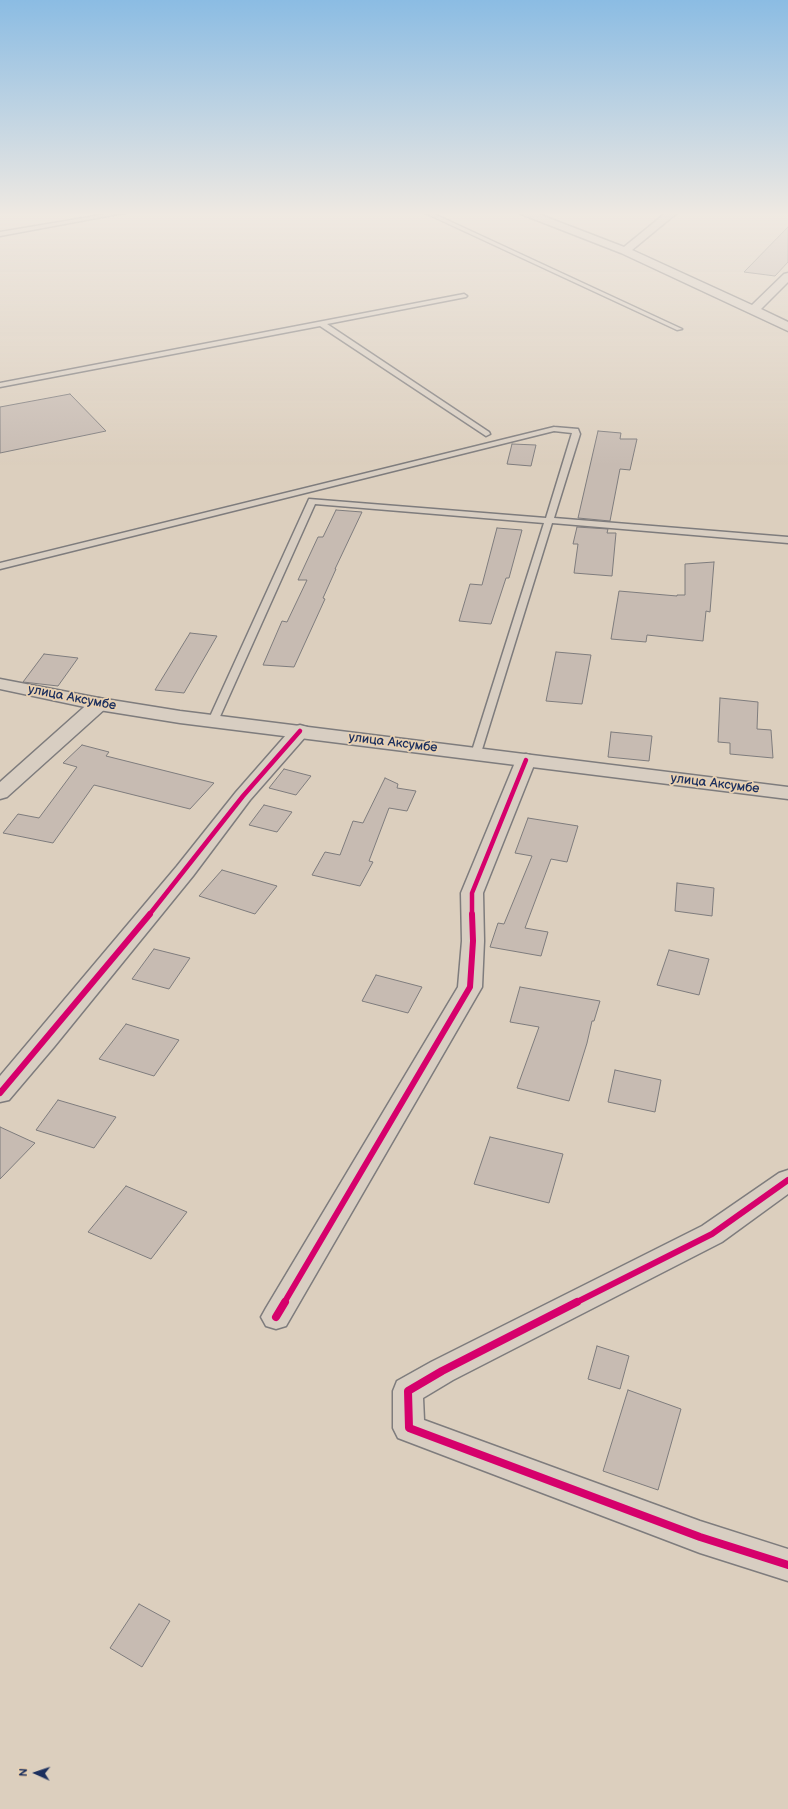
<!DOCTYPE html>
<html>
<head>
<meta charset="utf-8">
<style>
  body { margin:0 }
  #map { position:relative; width:788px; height:1809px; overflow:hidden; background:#dccfbe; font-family:"Balsamiq Sans",sans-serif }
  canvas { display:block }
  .north { position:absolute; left:16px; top:1753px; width:40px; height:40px; -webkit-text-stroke:3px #e9d1b1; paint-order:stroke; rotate:273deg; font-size:11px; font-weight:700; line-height:16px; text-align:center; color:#1b2f5e }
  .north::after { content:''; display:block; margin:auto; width:14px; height:18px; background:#1b2f5e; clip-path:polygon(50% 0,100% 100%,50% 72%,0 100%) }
</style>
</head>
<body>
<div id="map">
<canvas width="788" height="1809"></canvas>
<div class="north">N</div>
</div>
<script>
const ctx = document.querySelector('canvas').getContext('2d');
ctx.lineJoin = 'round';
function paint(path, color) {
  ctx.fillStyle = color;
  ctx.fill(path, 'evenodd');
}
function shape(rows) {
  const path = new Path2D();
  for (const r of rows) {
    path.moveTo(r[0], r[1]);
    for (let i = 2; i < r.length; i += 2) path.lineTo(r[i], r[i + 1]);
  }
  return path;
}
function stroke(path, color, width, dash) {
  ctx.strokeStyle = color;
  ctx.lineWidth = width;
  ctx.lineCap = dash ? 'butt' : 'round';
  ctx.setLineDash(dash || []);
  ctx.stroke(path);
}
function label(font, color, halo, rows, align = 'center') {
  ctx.font = font + ' "Balsamiq Sans",sans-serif';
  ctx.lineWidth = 3.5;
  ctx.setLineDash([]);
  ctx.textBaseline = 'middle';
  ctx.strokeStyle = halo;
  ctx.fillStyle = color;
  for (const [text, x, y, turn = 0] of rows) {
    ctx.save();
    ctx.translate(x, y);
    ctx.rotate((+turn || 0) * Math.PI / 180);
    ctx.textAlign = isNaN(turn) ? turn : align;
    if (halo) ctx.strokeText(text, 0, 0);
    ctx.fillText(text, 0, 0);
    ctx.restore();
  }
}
const building = shape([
  [788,227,788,262,775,276,744,272,788,227],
  [70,394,106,431,0,453,0,407,70,394],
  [598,431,621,433,620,439,637,439,630,470,620,469,610,521,578,518,598,431],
  [512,444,536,445,531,466,507,464,512,444],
  [336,510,362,512,335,569,336,569,323,598,325,599,294,667,263,665,282,621,287,622,307,580,298,580,318,537,323,537,336,510],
  [577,527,608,529,607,533,616,533,612,576,574,573,578,544,573,544,577,527],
  [497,528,522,530,509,578,506,578,491,624,459,621,470,584,482,585,497,528],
  [714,562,710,612,706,611,703,641,647,635,646,642,611,639,619,591,677,596,677,595,685,595,685,564,714,562],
  [190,633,217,636,184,693,155,690,190,633],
  [556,652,591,655,582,704,546,701,556,652],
  [44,654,78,658,58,686,23,682,44,654],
  [720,698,758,702,757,729,771,730,773,758,730,754,730,743,718,742,720,698],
  [611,732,652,736,649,761,608,757,611,732],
  [82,745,109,752,106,756,214,783,190,809,94,785,53,843,3,833,18,814,39,818,77,767,63,763,82,745],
  [284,769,311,776,296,795,269,788,284,769],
  [385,778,398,784,397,788,416,791,407,811,389,808,369,861,373,862,360,886,312,875,325,852,340,855,353,821,363,823,385,778],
  [264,805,292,812,277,832,249,825,264,805],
  [528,818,578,826,567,862,551,859,525,928,548,932,541,956,490,947,498,923,504,924,532,856,515,853,528,818],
  [222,870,277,886,255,914,199,896,222,870],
  [677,883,714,888,712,916,675,911,677,883],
  [154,949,190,958,169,989,132,979,154,949],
  [669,950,709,959,699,995,657,985,669,950],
  [376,975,422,987,408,1013,362,1001,376,975],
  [520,987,600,1001,594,1021,592,1021,587,1043,569,1101,517,1088,539,1027,510,1022,520,987],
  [126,1024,179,1040,154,1076,99,1059,126,1024],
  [615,1070,661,1080,655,1112,608,1102,615,1070],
  [58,1100,116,1117,94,1148,36,1130,58,1100],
  [0,1127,35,1143,0,1179,0,1127],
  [490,1137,563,1154,549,1203,474,1184,490,1137],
  [126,1186,187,1212,151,1259,88,1232,126,1186],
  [597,1346,629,1356,620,1389,588,1379,597,1346],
  [628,1390,681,1409,658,1490,603,1471,628,1390],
  [139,1604,170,1621,142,1667,110,1648,139,1604]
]);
const service = shape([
  [119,212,129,212,0,236,0,232,119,212],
  [423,212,430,212,682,329,677,330,423,212],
  [464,294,467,296,466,297,327,324,489,432,490,434,486,436,320,326,0,387,0,383,464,294],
  [554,427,578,429,580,434,554,518,788,537,788,543,552,523,480,756,476,757,471,754,544,523,315,504,218,721,213,724,208,721,309,499,546,518,572,433,554,431,0,569,0,563,554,427]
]);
const minor = shape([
  [520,212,533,212,624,247,667,212,678,212,632,250,752,305,784,274,788,273,788,282,761,309,788,322,788,331,621,253,521,214,520,212],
  [99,698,106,700,108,704,106,708,7,797,0,799,0,782,92,700,99,698],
  [300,725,307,727,310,731,307,735,250,800,193,876,54,1047,9,1100,0,1102,0,1076,177,866,236,792,293,727,300,725],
  [526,754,533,756,536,760,483,893,484,941,482,987,286,1326,276,1329,266,1326,261,1317,266,1308,458,987,462,941,461,893,516,760,519,756,526,754],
  [788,1170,788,1194,722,1242,453,1380,423,1398,424,1420,700,1521,788,1549,788,1581,700,1553,398,1438,393,1428,393,1391,397,1381,431,1362,702,1226,779,1173,788,1170]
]);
const secondary = shape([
  [0,679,99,698,180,711,788,787,788,799,180,723,99,710,0,689,0,679]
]);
const cyclewayFar2 = shape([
  [149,915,243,796,300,731],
  [472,915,472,893,526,760]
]);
const cyclewayFar1 = shape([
  [0,1093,150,914],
  [284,1303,470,987,473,941,472,914],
  [575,1303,712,1234,788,1180]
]);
const cycleway = shape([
  [577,1302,442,1371,408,1391,409,1428,700,1537,788,1565],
  [276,1317,285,1302]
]);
const streetNames = [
  ["улица Аксумбе",72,698,11],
  ["улица Аксумбе",393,743,7],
  ["улица Аксумбе",715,784,7]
];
paint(building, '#c7bbb2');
stroke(building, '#7e7c7d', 1);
stroke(service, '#7e7c7d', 3);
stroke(minor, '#7e7c7d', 3);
stroke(secondary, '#7e7c7d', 3);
paint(service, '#d8cec2');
paint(minor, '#d8cec2');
paint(secondary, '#d8cec2');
stroke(cyclewayFar2, '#d6006c', 4.5);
stroke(cyclewayFar1, '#d6006c', 6);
stroke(cycleway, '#d6006c', 8);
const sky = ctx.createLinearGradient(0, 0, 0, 465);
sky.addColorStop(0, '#8bbce3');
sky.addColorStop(0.46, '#efe9e2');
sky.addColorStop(1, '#efe9e200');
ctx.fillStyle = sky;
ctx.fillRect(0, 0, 788, 465);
label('13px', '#1b2f5e', '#e9d1b1', streetNames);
</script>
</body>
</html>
